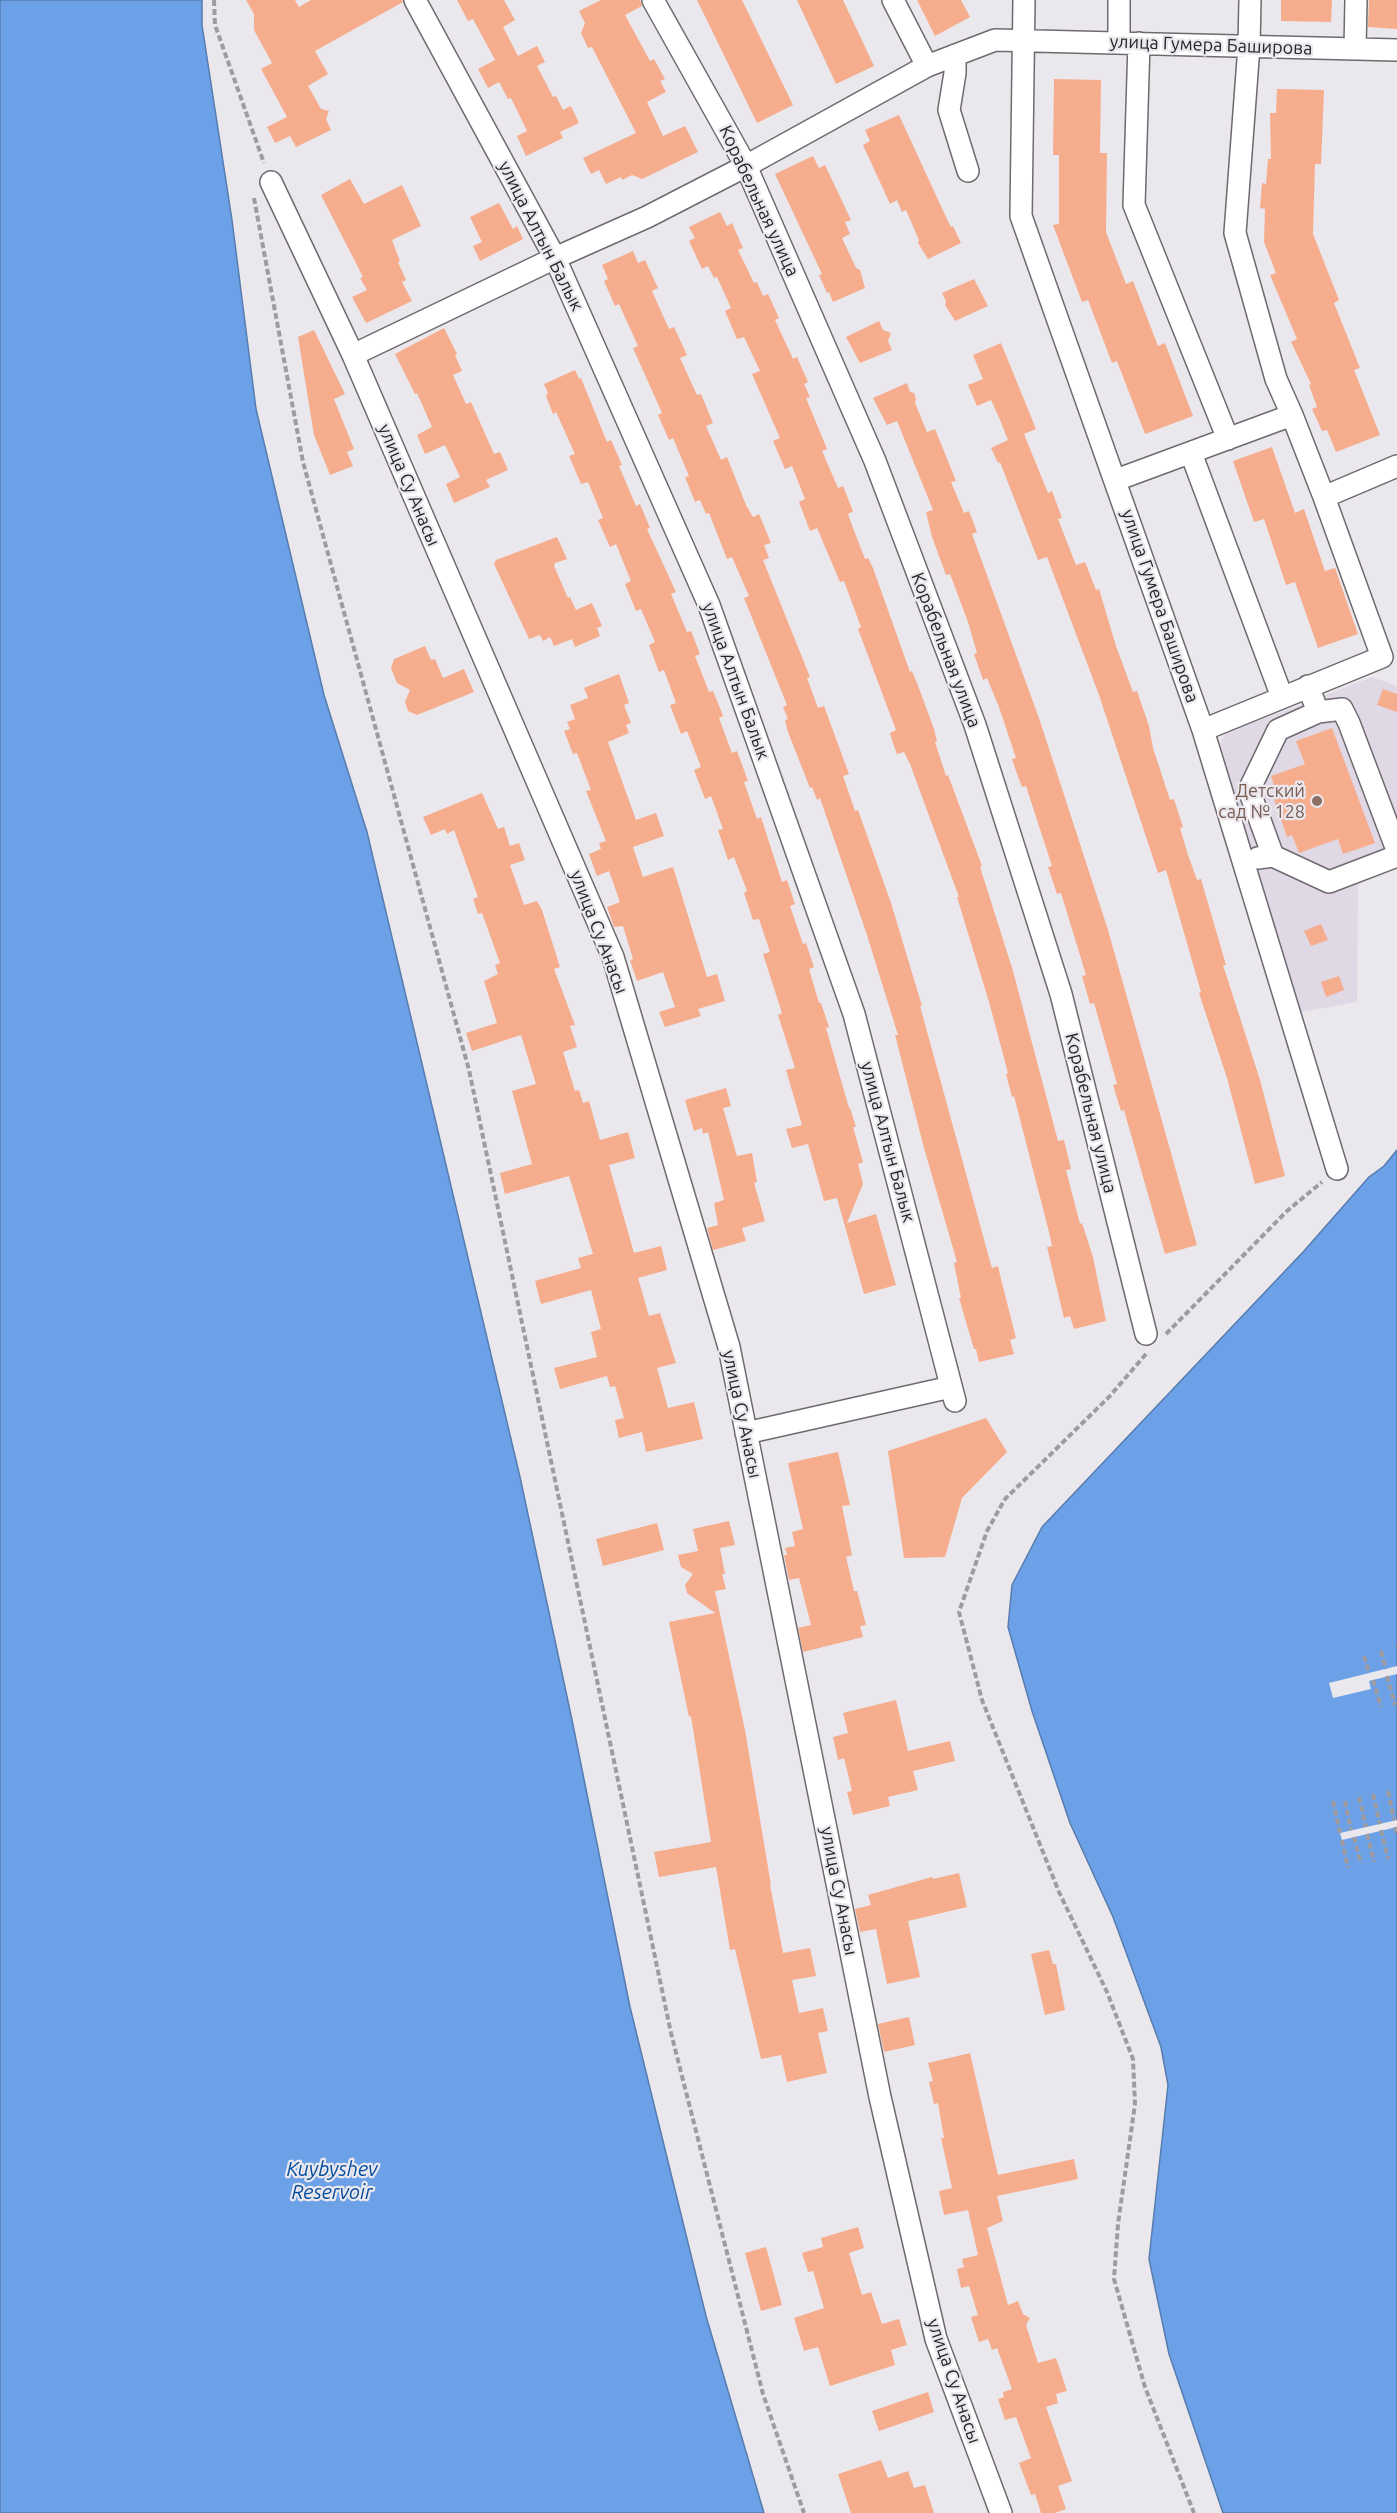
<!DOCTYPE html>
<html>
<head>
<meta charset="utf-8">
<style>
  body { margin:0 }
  canvas { display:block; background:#eae7ed }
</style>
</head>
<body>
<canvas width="1397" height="2513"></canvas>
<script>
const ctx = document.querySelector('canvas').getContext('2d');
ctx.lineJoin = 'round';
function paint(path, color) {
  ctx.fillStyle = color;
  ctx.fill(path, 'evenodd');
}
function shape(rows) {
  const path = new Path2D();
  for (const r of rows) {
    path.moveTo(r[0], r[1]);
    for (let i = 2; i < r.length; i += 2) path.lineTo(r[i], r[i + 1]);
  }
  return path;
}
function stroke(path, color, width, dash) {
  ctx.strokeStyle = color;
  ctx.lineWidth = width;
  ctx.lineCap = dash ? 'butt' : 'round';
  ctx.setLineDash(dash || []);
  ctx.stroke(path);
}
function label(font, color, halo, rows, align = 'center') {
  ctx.font = font + ' Ubuntu,sans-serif';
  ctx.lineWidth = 4.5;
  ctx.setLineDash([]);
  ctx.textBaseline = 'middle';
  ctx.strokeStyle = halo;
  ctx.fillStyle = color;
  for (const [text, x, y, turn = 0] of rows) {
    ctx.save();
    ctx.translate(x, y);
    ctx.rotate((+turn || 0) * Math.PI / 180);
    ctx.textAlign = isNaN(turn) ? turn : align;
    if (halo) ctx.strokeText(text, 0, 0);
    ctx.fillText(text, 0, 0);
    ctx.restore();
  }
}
const built = shape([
  [1372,677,1397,686,1397,870,1387,869,1358,885,1357,1002,1300,1012,1220,744,1225,734]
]);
const water = shape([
  [0,0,202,0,202,25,232,220,256,409,324,695,367,832,520,1477,572,1720,630,2007,706,2316,764,2513,0,2513,0,0],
  [1397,1150,1397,2513,1223,2513,1169,2354,1149,2259,1168,2085,1161,2047,1113,1917,1070,1823,1032,1711,1008,1627,1012,1585,1042,1527,1304,1251,1369,1177,1384,1166,1397,1150]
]);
const pier = shape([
  [1397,1666,1397,1674,1369,1681,1371,1689,1333,1698,1329,1683],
  [1397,1820,1397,1827,1342,1840,1340,1833]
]);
const building = shape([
  [246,0,295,0,299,7,311,0,402,0,403,2,315,51,328,74,308,86,321,109,329,111,326,119,331,130,296,147,290,136,275,143,267,127,287,117,261,69,272,63,254,30,254,14],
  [457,0,504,0,515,20,503,27,518,56,537,46,545,62,537,66,553,97,556,96,563,110,571,106,579,123,560,132,563,138,526,156,517,136,527,131,511,98,508,99,499,82,488,88,478,69,495,60,473,19,468,21],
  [601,0,640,0,642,6,625,15,650,61,654,59,665,79,660,81,666,92,647,102,663,136,685,126,698,152,642,179,632,175,622,180,621,177,606,184,599,170,591,174,583,158,636,133,592,47,588,48,581,33,585,23,579,11],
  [697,0,742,0,793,105,757,123],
  [797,0,843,0,874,66,836,84],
  [917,0,961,0,970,17,935,36],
  [1281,0,1332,0,1331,22,1281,21],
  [1369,0,1397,0,1397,29,1368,27],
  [1054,79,1101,80,1100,153,1107,153,1106,232,1126,284,1133,281,1158,346,1165,343,1193,416,1145,434,1117,361,1112,363,1088,300,1082,302,1053,225,1059,224,1059,155,1053,155],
  [1277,89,1324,90,1321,164,1315,164,1313,234,1339,300,1334,303,1360,368,1354,370,1380,435,1336,452,1327,430,1322,431,1312,409,1317,407,1309,385,1311,384,1291,342,1297,339,1270,275,1276,273,1264,242,1265,209,1260,208,1262,183,1266,184,1268,159,1271,159,1270,113,1276,113],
  [899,115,946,217,951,227,953,226,961,243,928,259,918,243,919,240,906,210,902,212,897,200,890,204,863,145,870,141,865,130],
  [813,156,819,168,825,165,851,220,845,222,850,234,842,238,856,268,860,270,865,288,833,302,829,292,827,293,819,275,822,274,775,174],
  [350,179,364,204,402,185,421,226,392,240,400,261,398,262,406,280,402,282,412,301,366,323,352,297,367,290,360,278,363,277,321,195],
  [499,203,513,229,517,226,523,239,480,261,473,246,482,242,470,217],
  [720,212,727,226,732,223,743,248,738,250,754,283,757,282,763,296,768,294,779,318,775,320,793,359,797,357,808,382,804,384,810,397,806,398,827,449,822,451,838,488,843,486,853,511,848,514,853,528,865,559,868,558,873,568,910,672,912,671,917,683,934,729,937,741,935,742,946,776,948,775,982,866,980,867,1013,971,1058,1141,1064,1140,1071,1169,1066,1170,1080,1224,1082,1223,1093,1257,1106,1321,1074,1329,1070,1316,1064,1318,1047,1247,1052,1246,1049,1232,1014,1096,1012,1097,1006,1074,1008,1073,989,1002,957,897,959,897,910,764,904,752,897,754,893,743,890,733,896,730,858,629,861,627,844,581,840,582,817,528,810,531,799,502,805,499,792,466,785,469,773,441,780,438,752,374,760,371,744,337,737,339,725,311,731,308,717,277,714,278,708,266,702,269,689,241,695,238,689,227],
  [633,251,638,263,645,260,658,288,652,291,669,329,674,327,687,355,680,358,697,395,701,394,713,423,706,426,721,460,727,457,746,505,753,517,759,514,771,543,764,545,769,558,763,560,810,677,807,678,818,708,824,706,849,774,843,776,855,811,858,810,891,903,922,1006,920,1006,988,1254,992,1268,998,1266,1001,1279,1016,1338,1010,1340,1014,1354,979,1362,976,1349,974,1349,959,1298,961,1298,954,1263,957,1262,924,1148,895,1035,898,1035,866,932,820,798,817,800,812,787,810,788,788,732,785,720,788,719,783,707,787,705,744,598,749,596,732,557,727,559,709,513,706,514,700,500,695,502,685,477,689,476,673,438,669,440,658,415,662,413,633,348,638,346,619,304,615,306,604,281,608,279,602,265],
  [974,279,988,306,955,321,945,305,946,301,942,293],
  [879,321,883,330,891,333,888,341,892,350,860,363,846,337],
  [444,328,457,354,455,355,462,371,453,375,466,404,471,402,494,454,500,452,508,470,486,480,490,487,454,503,446,484,460,477,445,445,425,454,417,435,432,427,417,393,415,394,395,354],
  [314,330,345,394,334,399,354,449,347,452,353,466,330,475,314,435,298,337],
  [1001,343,1036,429,1024,434,1048,493,1052,491,1062,518,1058,519,1076,565,1085,562,1096,590,1099,589,1116,646,1133,692,1137,691,1149,726,1153,748,1170,800,1174,799,1183,827,1180,828,1188,855,1197,880,1201,879,1205,893,1226,965,1223,965,1260,1080,1285,1176,1255,1184,1227,1078,1199,993,1201,992,1166,870,1158,873,1099,695,1047,557,1038,560,1000,462,998,463,991,448,1008,440,1000,420,991,400,977,406,968,385,983,379,973,355],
  [575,370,579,379,581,378,607,442,611,440,622,465,619,466,636,506,640,504,650,528,647,529,676,592,671,594,687,632,691,631,700,654,695,656,709,692,713,691,720,708,723,716,719,718,732,753,737,751,748,781,744,782,757,819,761,817,782,882,787,880,795,904,790,906,803,944,806,943,814,967,809,969,819,1003,821,1003,829,1027,826,1028,849,1108,850,1108,856,1127,853,1127,863,1162,858,1164,863,1184,847,1223,876,1214,896,1285,864,1294,837,1198,824,1201,808,1144,792,1148,786,1129,802,1125,786,1070,795,1068,778,1015,782,1013,763,954,770,952,759,919,753,920,744,893,747,891,734,857,728,860,718,830,723,829,711,796,705,799,694,770,701,767,687,731,681,734,670,705,676,703,664,670,659,672,649,645,655,642,641,609,636,611,625,584,631,581,616,544,610,547,598,520,603,518,588,482,581,484,569,456,575,454,556,412,553,414,546,396,548,393,544,384],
  [907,383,910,392,914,393,916,399,915,403,927,432,935,429,956,481,951,482,964,513,969,511,977,532,972,534,1040,721,1108,930,1197,1245,1165,1254,1124,1110,1121,1111,1113,1085,1117,1084,1104,1038,1094,1003,1090,1004,1082,976,1086,975,1061,893,1057,894,1048,867,1052,866,1038,823,1026,786,1022,787,1017,774,1012,759,1016,758,999,707,987,678,983,680,974,654,977,653,968,622,950,574,946,575,932,537,926,512,933,510,897,421,887,425,873,398],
  [1272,447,1295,513,1304,509,1325,571,1335,568,1358,634,1318,648,1295,582,1286,585,1264,519,1254,522,1233,461],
  [557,537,567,559,555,563,554,566,568,598,570,597,576,610,592,603,602,626,597,628,600,636,575,647,572,639,554,646,550,637,543,641,540,635,529,639,494,564,496,560],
  [425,646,431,660,435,659,443,678,464,669,474,692,417,715,408,711,405,702,410,690,397,683,391,668,394,659],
  [619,674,629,703,624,705,631,723,626,725,629,733,608,742,636,820,656,813,664,836,633,847,643,877,673,867,707,977,717,974,725,1001,698,1009,701,1016,665,1027,659,1012,675,1007,663,972,637,981,630,960,633,959,623,926,614,927,607,907,620,902,609,871,597,876,589,854,601,849,599,843,606,841,586,791,591,790,577,753,573,754,564,731,570,729,567,722,575,719,570,705,588,698,584,688],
  [1383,689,1397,694,1397,712,1377,705],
  [1332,728,1375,843,1343,854,1338,839,1299,853,1292,835,1287,837,1273,796,1277,794,1271,776,1305,764,1296,741],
  [482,793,498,829,504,827,510,846,519,843,525,860,510,865,524,905,537,901,542,910,560,967,554,969,575,1025,570,1026,577,1047,563,1052,575,1091,579,1090,583,1103,589,1101,600,1140,628,1132,635,1158,609,1165,634,1253,661,1246,667,1270,638,1278,649,1316,660,1313,676,1363,657,1368,668,1408,694,1402,703,1439,646,1452,642,1432,619,1438,615,1420,624,1418,615,1386,610,1387,607,1376,560,1389,554,1368,597,1357,591,1332,601,1329,591,1290,541,1304,535,1281,581,1268,578,1258,593,1254,569,1176,505,1194,500,1173,532,1164,512,1091,536,1084,521,1035,472,1051,466,1033,497,1023,484,981,498,974,495,965,500,963,482,913,478,914,473,899,478,897,454,830,447,834,445,829,431,835,423,817],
  [1321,924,1328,940,1311,946,1304,931],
  [1339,976,1344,990,1326,997,1321,982],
  [726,1088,731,1106,723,1108,737,1156,752,1153,757,1182,754,1183,765,1221,742,1228,746,1241,713,1250,707,1228,718,1225,714,1203,724,1200,708,1132,703,1134,702,1128,694,1131,685,1100],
  [986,1418,1007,1452,962,1498,945,1557,904,1558,888,1451],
  [838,1452,850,1505,842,1506,852,1555,846,1557,854,1591,857,1591,866,1625,860,1626,863,1637,803,1652,798,1628,811,1625,799,1578,789,1580,784,1555,787,1555,785,1548,795,1546,792,1532,803,1529,788,1463],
  [729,1521,735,1545,720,1548,725,1574,722,1574,726,1589,715,1591,745,1730,771,1885,770,1885,783,1953,810,1948,816,1976,792,1980,799,2013,823,2008,828,2031,818,2033,827,2073,787,2082,781,2055,761,2059,735,1949,730,1950,716,1867,659,1877,654,1852,711,1842,691,1716,689,1717,669,1622,715,1613,687,1593,685,1585,693,1574,681,1567,678,1555,698,1551,693,1529],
  [657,1523,664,1550,603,1566,596,1539],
  [896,1700,908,1751,950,1741,955,1761,913,1771,918,1790,888,1797,890,1806,853,1815,847,1792,852,1791,844,1758,838,1760,833,1737,848,1733,843,1713],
  [959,1873,967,1907,908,1921,920,1977,887,1984,876,1929,860,1932,855,1909,871,1905,868,1895,932,1877,933,1879],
  [1049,1950,1053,1964,1056,1964,1065,2010,1045,2015,1031,1954],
  [909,2017,915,2045,884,2052,878,2024],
  [970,2053,998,2175,1074,2159,1078,2179,997,2196,1003,2221,987,2228,1008,2305,1018,2301,1023,2314,1030,2318,1026,2325,1038,2363,1056,2358,1067,2391,1056,2394,1058,2403,1046,2407,1072,2481,1058,2486,1066,2509,1055,2513,1041,2513,1035,2494,1031,2495,1019,2463,1031,2458,1016,2417,1005,2420,998,2399,1004,2397,1003,2392,1012,2389,997,2348,992,2350,988,2339,979,2342,971,2317,978,2315,969,2286,961,2288,957,2269,964,2267,962,2259,978,2255,968,2210,944,2215,939,2191,952,2188,941,2138,944,2138,938,2103,934,2104,929,2082,933,2081,928,2063],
  [858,2227,864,2248,849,2253,862,2295,871,2292,882,2324,899,2319,907,2345,891,2350,895,2365,830,2386,818,2347,804,2351,794,2318,824,2308,813,2271,808,2272,802,2253,823,2247,821,2238],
  [766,2247,782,2305,761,2311,745,2253],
  [928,2392,934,2412,879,2431,872,2411],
  [881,2460,888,2478,908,2471,914,2488,925,2485,934,2513,851,2513,838,2474]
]);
const path = shape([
  [214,0,215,25,264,163],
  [254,198,303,462,469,1070,671,2033,763,2394,804,2513],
  [1166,1334,1287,1211,1322,1182],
  [1146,1354,1109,1397,1005,1499,987,1531,959,1612,982,1700,1059,1892,1107,1992,1133,2059,1135,2104,1118,2224,1114,2279,1145,2387,1194,2513],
  [1397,1646,1397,1647],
  [1381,1651,1386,1669],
  [1364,1656,1369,1673],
  [1387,1676,1395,1705],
  [1373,1680,1381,1707],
  [1388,1791,1394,1820],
  [1373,1794,1380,1824],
  [1359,1797,1366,1827],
  [1333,1801,1340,1833],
  [1345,1801,1351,1830],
  [1395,1827,1397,1835],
  [1381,1830,1388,1859],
  [1367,1834,1374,1862],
  [1354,1837,1361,1864],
  [1342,1840,1348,1868]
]);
const minor = shape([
  [415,0,555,258,709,605,854,1014,955,1401],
  [653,0,746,166,875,461,975,725,1061,994,1146,1334],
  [893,0,927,66],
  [1024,0,1021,216,1203,730,1337,1169],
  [1119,43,1119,0],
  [1139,43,1134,205,1228,439],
  [1355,49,1356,0],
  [955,55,955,73,949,110,968,171],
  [271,182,353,355,613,957,729,1347,880,2097,936,2339,1001,2513],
  [353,355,555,258,647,217,746,166,927,66,995,40,1397,50],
  [1191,453,1282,697],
  [1116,480,1292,415],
  [1324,497,1397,466],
  [1308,686,1318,712,1342,709,1349,723,1397,850],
  [1203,730,1382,657,1324,497,1292,415,1276,379,1235,233,1249,46,1250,0],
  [1273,856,1249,790,1278,730,1318,712],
  [1258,858,1273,856,1329,882,1397,856],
  [746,1433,951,1387]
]);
const markers = [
  [1317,801,6,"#8d6e63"]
];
const streetNames = [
  ["улица Гумера Баширова",1211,45,2],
  ["Корабельная улица",759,201,65],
  ["улица Алтын Балык",541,236,63],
  ["улица Су Анасы",409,485,67],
  ["улица Гумера Баширова",1160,606,71],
  ["Корабельная улица",946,650,69],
  ["улица Алтын Балык",736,681,70],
  ["улица Су Анасы",599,932,69],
  ["Корабельная улица",1091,1113,76],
  ["улица Алтын Балык",888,1142,75],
  ["улица Су Анасы",742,1414,78],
  ["улица Су Анасы",839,1891,79],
  ["улица Су Анасы",954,2381,71]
];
const educationNames = [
  ["Детский",1305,791],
  ["сад № 128",1305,812]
];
const waterNames = [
  ["Kuybyshev",332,2169],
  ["Reservoir",332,2192]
];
paint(built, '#e0d8e5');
paint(water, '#6ca1e8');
stroke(water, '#577cae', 1.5);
paint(pier, '#eae7ed');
paint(building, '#f6ad8e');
stroke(minor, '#6e6a70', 24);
stroke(path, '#9e9ca1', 4, [6, 3]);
stroke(minor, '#fff', 21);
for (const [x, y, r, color] of markers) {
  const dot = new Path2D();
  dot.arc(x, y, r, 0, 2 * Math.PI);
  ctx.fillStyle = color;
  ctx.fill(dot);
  stroke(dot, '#eae7ed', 2);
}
label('18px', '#262527', '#eae7ed', streetNames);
label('18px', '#785e54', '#eae7ed', educationNames, 'right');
label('italic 20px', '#004c9f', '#eae7ed', waterNames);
</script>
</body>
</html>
